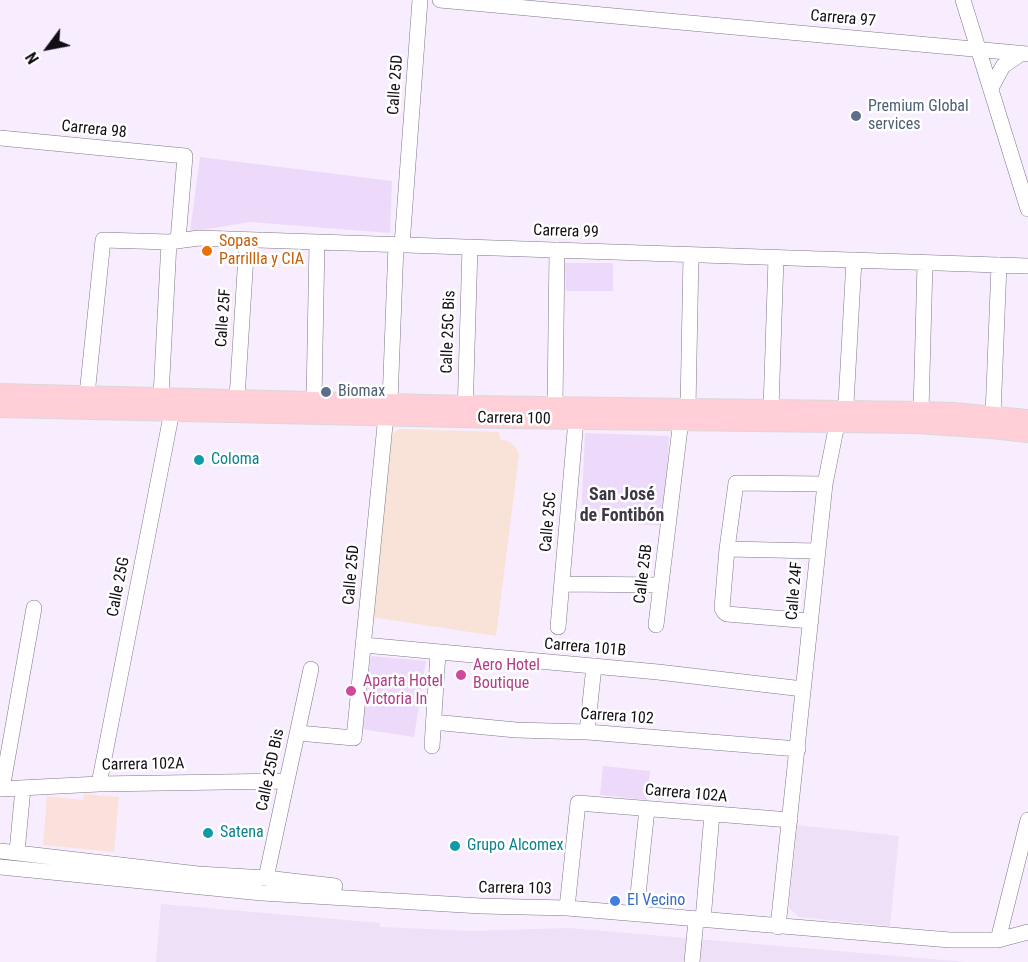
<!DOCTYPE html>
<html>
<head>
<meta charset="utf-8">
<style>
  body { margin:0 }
  #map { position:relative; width:1028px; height:962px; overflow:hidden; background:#f7edfe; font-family:"Roboto Condensed",sans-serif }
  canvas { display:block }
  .north { position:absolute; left:18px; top:18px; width:60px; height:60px; -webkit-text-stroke:4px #fff; paint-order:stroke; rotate:238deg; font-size:16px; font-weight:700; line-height:24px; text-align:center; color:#120e14 }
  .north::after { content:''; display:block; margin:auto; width:21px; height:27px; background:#120e14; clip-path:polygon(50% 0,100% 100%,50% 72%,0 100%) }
</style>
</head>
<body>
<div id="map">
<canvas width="1028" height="962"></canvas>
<div class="north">N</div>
</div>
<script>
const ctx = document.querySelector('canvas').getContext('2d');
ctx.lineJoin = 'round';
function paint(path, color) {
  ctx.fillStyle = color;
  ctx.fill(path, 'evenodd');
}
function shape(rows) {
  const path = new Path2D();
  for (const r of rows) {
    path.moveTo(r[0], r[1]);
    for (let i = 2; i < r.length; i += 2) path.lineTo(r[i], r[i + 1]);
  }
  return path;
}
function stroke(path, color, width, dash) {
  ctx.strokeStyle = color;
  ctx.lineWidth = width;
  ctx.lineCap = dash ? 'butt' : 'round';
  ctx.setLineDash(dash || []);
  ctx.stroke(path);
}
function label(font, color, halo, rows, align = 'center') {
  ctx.font = font + ' "Roboto Condensed",sans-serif';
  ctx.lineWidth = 5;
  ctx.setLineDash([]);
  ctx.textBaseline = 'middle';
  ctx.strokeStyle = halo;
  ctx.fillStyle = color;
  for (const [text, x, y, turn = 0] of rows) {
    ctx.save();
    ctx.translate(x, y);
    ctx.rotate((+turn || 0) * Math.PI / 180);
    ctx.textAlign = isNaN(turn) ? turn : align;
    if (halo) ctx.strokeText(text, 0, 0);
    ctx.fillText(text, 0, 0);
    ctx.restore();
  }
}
const commercial = shape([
  [400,429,499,432,500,439,510,442,516,448,519,455,496,636,371,617,389,436]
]);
const built = shape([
  [797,825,899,836,890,926,799,917,789,908],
  [161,904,380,923,380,927,473,931,569,928,966,962,156,962]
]);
const education = shape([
  [84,794,119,797,114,852,43,845,47,796,83,800]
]);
const green = shape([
  [200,157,392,181,390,233,250,222,190,232],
  [565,263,613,263,613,291,566,291],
  [585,433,669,436,664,526,581,521],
  [371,656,426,661,414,737,361,729],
  [603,766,650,771,647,800,600,795]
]);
const minor = shape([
  [440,0,1028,54],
  [963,0,1028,209],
  [991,88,1003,66,1022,53],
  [0,138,185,156,178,241],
  [402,245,420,0],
  [87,395,103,240,169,242,199,238,1028,266],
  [161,396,169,242],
  [237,398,247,240],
  [314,399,317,242],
  [390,402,396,245],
  [555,405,557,250],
  [688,408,691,255],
  [771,409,776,258],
  [921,411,925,263],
  [465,415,470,247],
  [993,415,999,265],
  [727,549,817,551],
  [562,584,661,585],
  [811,621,727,614,724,612,722,608,727,549,736,483,825,484],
  [656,625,681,420],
  [558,627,576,420],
  [364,645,658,672,803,689],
  [433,722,516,730,587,732,798,749],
  [587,732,594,666],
  [298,733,354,738,386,415],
  [432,746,438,653],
  [99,784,174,401],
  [0,789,99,784,287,781],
  [2,789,34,608],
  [0,851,198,874,266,878,335,886],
  [17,852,23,788],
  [0,867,262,893,481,906,567,908,950,940,998,940,1028,932],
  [266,878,311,669],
  [567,908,578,803,790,820],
  [636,914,647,809],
  [703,920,712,814],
  [778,927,825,484,835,434,842,410,846,404,854,260],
  [998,940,1028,820],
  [692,962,696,920]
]);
const major = shape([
  [0,393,465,405,921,411,953,412,1028,419],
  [0,408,506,419,916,424,991,429,1028,433]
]);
const markers = [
  [856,116,6,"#5c6f8a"],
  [207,251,6,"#e8710a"],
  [326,392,6,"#5c6f8a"],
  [199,460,6,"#0f9aa8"],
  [461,675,6,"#d1479c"],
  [351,691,6,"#d1479c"],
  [208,833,6,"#0f9aa8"],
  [455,846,6,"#0f9aa8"],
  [615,901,6,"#3f7fe0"]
];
const streetNames = [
  ["Carrera 97",843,19,5],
  ["Calle 25D",396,85,-86],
  ["Carrera 98",94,130,6],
  ["Carrera 99",566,232,2],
  ["Calle 25F",224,318,-86],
  ["Calle 25C Bis",449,332,-88],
  ["Carrera 100",514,419,1],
  ["Calle 25C",549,522,-85],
  ["Calle 25B",644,574,-83],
  ["Calle 25D",352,575,-85],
  ["Calle 25G",119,587,-79],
  ["Calle 24F",795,591,-85],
  ["Carrera 101B",585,648,5],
  ["Carrera 102",617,717,4],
  ["Carrera 102A",143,765,-1],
  ["Calle 25D Bis",271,770,-78],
  ["Carrera 102A",686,794,5],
  ["Carrera 103",515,889,1]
];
const serviceNames = [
  ["Premium Global",868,107],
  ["services",868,125],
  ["Biomax",338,392]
];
const foodNames = [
  ["Sopas",219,242],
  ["Parrillla y CIA",219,260]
];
const cultureNames = [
  ["Coloma",211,460],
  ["Satena",220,833],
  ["Grupo Alcomex",467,846]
];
const hotelNames = [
  ["Aero Hotel",473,666],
  ["Boutique",473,684],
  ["Aparta Hotel",363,682],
  ["Victoria In",363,700]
];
const shopNames = [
  ["El Vecino",627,901]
];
const neighbourhoodNames = [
  ["San José",622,495],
  ["de Fontibón",622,516]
];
paint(commercial, '#f9e2d7');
paint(built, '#eee0f7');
paint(education, '#fbe1db');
paint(green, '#eddafa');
stroke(minor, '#7f7785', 16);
stroke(major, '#d9d8d9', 20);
stroke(minor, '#fff', 15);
stroke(major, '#ffced6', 18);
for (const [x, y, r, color] of markers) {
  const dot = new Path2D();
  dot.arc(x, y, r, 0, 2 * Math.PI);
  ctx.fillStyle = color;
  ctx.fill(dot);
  stroke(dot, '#fff', 2);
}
label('16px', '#120e14', '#fff', streetNames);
label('16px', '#4e5e75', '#fff', serviceNames, 'left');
label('16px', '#c56008', '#fff', foodNames, 'left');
label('16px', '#0d838f', '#fff', cultureNames, 'left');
label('16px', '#b23c85', '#fff', hotelNames, 'left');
label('16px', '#366cbe', '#fff', shopNames, 'left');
label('bold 18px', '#3f3844', '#fff', neighbourhoodNames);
</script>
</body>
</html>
